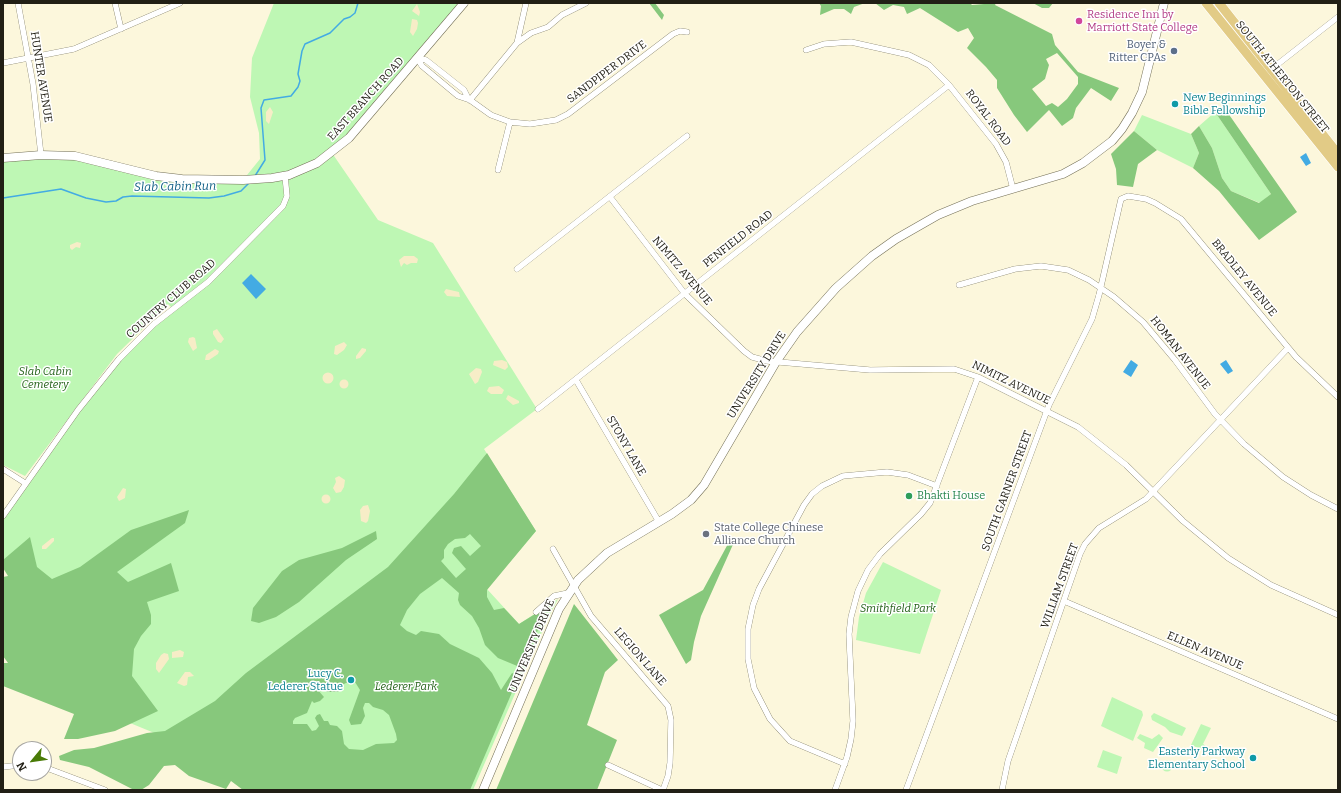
<!DOCTYPE html>
<html>
<head>
<meta charset="utf-8">
<style>
  body { margin:0 }
  #map { position:relative; width:1341px; height:793px; overflow:hidden; background:#fcf7dc; font-family:Bitter,serif }
  canvas { display:block }
  .frame { position:absolute; inset:0; border:4px solid #211f15; pointer-events:none }
  .north { position:absolute; left:12px; top:741px; width:40px; height:40px; box-sizing:border-box; background:#fff; border:1px solid #a6a5a1; border-radius:50%; rotate:241deg; font-size:11px; font-weight:700; line-height:16px; text-align:center; color:#211f15 }
  .north::after { content:''; display:block; margin:auto; width:14px; height:18px; background:#497b07; clip-path:polygon(50% 0,100% 100%,50% 72%,0 100%) }
</style>
</head>
<body>
<div id="map">
<canvas width="1341" height="793"></canvas>
<div class="frame"></div>
<div class="north">N</div>
</div>
<script>
const ctx = document.querySelector('canvas').getContext('2d');
ctx.lineJoin = 'round';
function paint(path, color) {
  ctx.fillStyle = color;
  ctx.fill(path, 'evenodd');
}
function shape(rows) {
  const path = new Path2D();
  for (const r of rows) {
    if (r.length === 3) {
      path.moveTo(r[0] + r[2], r[1]);
      path.arc(r[0], r[1], r[2], 0, 2 * Math.PI);
      continue;
    }
    path.moveTo(r[0], r[1]);
    for (let i = 2; i < r.length; i += 2) path.lineTo(r[i], r[i + 1]);
  }
  return path;
}
function stroke(path, color, width, dash) {
  ctx.strokeStyle = color;
  ctx.lineWidth = width;
  ctx.lineCap = dash ? 'butt' : 'round';
  ctx.setLineDash(dash || []);
  ctx.stroke(path);
}
function label(font, color, halo, rows, align = 'center') {
  ctx.font = font + ' Bitter,serif';
  ctx.lineWidth = 3;
  ctx.setLineDash([]);
  ctx.textBaseline = 'middle';
  ctx.strokeStyle = halo;
  ctx.fillStyle = color;
  for (const [text, x, y, turn = 0] of rows) {
    ctx.save();
    ctx.translate(x, y);
    ctx.rotate((+turn || 0) * Math.PI / 180);
    ctx.textAlign = isNaN(turn) ? turn : align;
    if (halo) ctx.strokeText(text, 0, 0);
    ctx.fillText(text, 0, 0);
    ctx.restore();
  }
}
const green = shape([
  [274,3,464,3,332,153,378,220,433,243,537,409,484,449,536,531,487,589,519,624,558,599,549,616,473,790,293,790,6,672,28,575,3,563,3,521,25,483,119,359,172,308,168,304,117,354,25,476,3,465,3,158,60,155,156,176,243,180,260,159,259,133,250,97,252,58],
  [1215,112,1271,194,1260,203,1231,191,1222,178,1212,148,1199,126],
  [1142,115,1191,134,1199,153,1193,168,1157,150,1134,131],
  [883,562,941,590,920,654,856,640,859,617,866,593],
  [1112,697,1142,711,1143,715,1133,741,1101,726],
  [1154,713,1186,728,1182,736,1170,732,1165,727,1152,720,1151,716],
  [1201,724,1211,728,1203,744,1206,746,1203,750,1191,745],
  [1140,734,1152,739,1159,734,1163,738,1153,752,1144,748,1145,743,1137,738],
  [1103,750,1122,757,1117,774,1097,767],
  [1167,766,5.5]
]);
const forest = shape([
  [649,3,655,3,664,15,662,20],
  [819,3,865,3,854,7,851,14,844,9,834,9,820,15,821,6],
  [875,3,970,3,972,5,996,3,995,5,1052,34,1055,45,1078,72,1119,88,1111,101,1091,88,1076,108,1073,118,1062,126,1049,110,1027,132,1014,115,997,88,997,80,986,67,967,48,974,38,968,28,958,32,920,8,907,14,904,7,893,5,884,10],
  [1057,53,1078,77,1078,84,1067,99,1058,107,1052,103,1046,106,1032,89,1045,79,1049,65,1046,59],
  [1033,3,1053,3,1049,8,1042,8],
  [1223,106,1297,212,1259,240,1219,191,1193,168,1199,153,1191,134,1199,126,1212,148,1222,178,1231,191,1259,203,1271,194,1215,112],
  [1134,131,1157,150,1138,164,1133,187,1117,185,1116,169,1111,154],
  [487,453,536,531,487,590,487,597,494,610,504,608,519,624,548,606,522,668,498,658,485,645,479,628,472,616,460,605,458,600,459,593,442,578,420,594,407,610,400,625,407,631,416,635,421,631,439,634,450,644,479,658,492,673,501,690,512,673,519,676,470,790,243,790,231,781,226,789,189,776,175,765,164,766,149,785,141,790,134,790,89,767,60,760,59,756,74,750,94,748,147,733,165,731,215,701,246,673,388,567,454,494],
  [470,534,481,546,470,556,461,546,454,548,452,553,466,569,456,578,441,561,444,558,444,550,448,544,455,539,465,538],
  [348,682,355,682,360,690,349,720,351,725,361,724,365,716,363,708,365,703,369,703,373,707,383,710,389,715,396,734,397,740,394,743,376,744,363,750,349,749,344,744,342,731,337,726,330,725,328,721,324,721,320,714,317,715,315,718,319,726,316,730,312,731,307,724,293,724,293,721,295,718,307,713,312,701,314,703,320,701,324,697,317,689,324,687,327,692,338,692,342,685],
  [189,510,185,523,117,572,128,582,171,563,179,591,147,602,151,615,151,624,141,636,134,649,132,676,158,711,115,731,78,739,64,739,74,714,3,686,3,663,8,663,3,656,3,577,8,576,3,568,3,560,30,537,37,567,52,579,80,567,131,530],
  [376,531,377,539,346,560,299,602,276,617,259,623,251,621,253,608,282,571,299,560,342,548],
  [735,540,701,616,694,642,691,660,686,664,659,615,703,590,729,542],
  [574,604,618,660,605,672,587,725,617,740,597,790,496,790]
]);
const sand = shape([
  [417,4,420,12,419,16,412,11],
  [412,19,417,20,418,23,417,29,413,36,410,32],
  [270,107,273,112,269,124,266,121,266,112],
  [77,242,81,243,80,248,76,247,72,250,70,248,70,245],
  [404,256,414,256,418,259,417,263,411,263,407,265,404,263,401,267,399,260],
  [446,289,459,292,460,297,447,296,444,292],
  [217,329,224,339,221,343,218,342,213,334,213,331],
  [193,337,195,338,197,348,193,351,188,342,189,338],
  [344,342,347,345,344,350,337,355,334,354,335,346],
  [362,348,366,349,366,351,360,358,356,359,356,356],
  [215,349,219,351,218,354,209,360,205,360,206,355],
  [502,360,507,362,508,367,505,370,493,365,494,361],
  [476,368,481,369,482,372,478,382,475,384,469,374],
  [328,378,5.5],
  [344,384,4.5],
  [499,386,504,390,502,394,491,394,487,391,489,387],
  [508,395,519,401,519,403,513,405,506,399],
  [339,476,345,480,344,487,341,492,336,493,333,488,336,482,335,478],
  [123,488,126,489,125,498,119,501,117,497],
  [326,499,4.5],
  [368,505,370,511,368,521,366,523,361,521,360,510,363,506],
  [52,538,54,538,54,541,46,549,42,549,42,546],
  [180,650,184,652,183,657,172,658,172,652],
  [164,653,168,654,169,659,159,673,156,669,156,663,161,655],
  [185,672,190,672,194,676,188,677,187,685,184,686,177,683]
]);
const water = shape([
  [1306,153,1311,163,1306,166,1300,157],
  [251,274,266,289,256,299,242,283],
  [1131,360,1138,365,1131,377,1123,372],
  [1226,360,1233,371,1228,374,1220,364]
]);
const stream = shape([
  [255,176,265,160,261,108,264,100,291,96,298,87,300,81,298,74,302,51,305,44,330,33,344,19,350,17,355,13,358,3],
  [3,198,61,189,86,198,106,202,116,201,123,197,132,196,209,198,224,196,241,191,250,182]
]);
const minor = shape([
  [18,3,33,84,41,155],
  [115,3,121,29],
  [517,43,526,3],
  [806,50,824,44,851,42,909,55,929,65,949,85,996,144,1006,162,1013,189],
  [417,58,422,66,458,96,470,100,491,115,510,122,530,124,556,120,568,114,673,34,680,31,687,32],
  [417,58,426,60,464,90,469,100],
  [3,63,74,49,180,3],
  [1269,71,1338,17],
  [470,100,517,43,531,33,548,27,562,15,586,3],
  [498,170,510,122],
  [610,197,685,294,744,351,752,357,767,361,870,370,954,369,978,377,1078,427,1126,465,1183,521,1228,558,1271,585,1338,615],
  [517,269,687,136],
  [959,285,1015,269,1041,266,1068,270,1089,280,1114,297,1143,322,1175,360,1215,414,1244,444,1283,477,1311,495,1338,509],
  [576,380,659,522],
  [538,409,949,85],
  [3,469,25,483],
  [3,516,78,410,119,359,154,324,208,282,283,206,287,196,285,176],
  [553,549,591,616,668,706,671,720,670,763,668,776,663,790],
  [1064,601,1338,719],
  [536,612,554,596,568,593],
  [845,764,790,741,770,719,754,688,748,659,748,629,753,605,759,589,804,505,812,494,822,486,843,476,887,472,908,475,937,486],
  [608,765,662,790],
  [3,767,20,765],
  [44,767,105,790],
  [835,790,847,757,851,739,853,721,849,634,851,617,858,591,868,570,880,554,921,514,930,503,978,377],
  [906,790,1049,405,1092,319,1099,295,1121,199,1128,196,1146,199,1155,203,1181,219,1296,357,1338,397],
  [1002,790,1008,761,1080,554,1085,544,1099,528,1146,499,1288,348]
]);
const secondary = shape([
  [3,158,41,155,75,156,156,176,182,179,243,180,272,178,289,175,317,163,349,138,464,3],
  [483,790,559,609,578,580,607,553,672,514,691,500,704,485,776,362,797,332,836,288,872,256,896,239,938,215,972,201,1063,174,1083,163,1112,141,1122,129,1132,113,1142,92,1164,3]
]);
const primary = shape([
  [1206,3,1338,167],
  [1219,3,1338,154]
]);
const markers = [
  [1079,21,4,"#d1479c"],
  [1174,51,4,"#5c6f8a"],
  [1175,104,4,"#0f9aa8"],
  [909,496,4,"#2e9e5b"],
  [706,534,4,"#6b7280"],
  [351,680,4,"#0f9aa8"],
  [1253,758,4,"#0f9aa8"]
];
const hotelNames = [
  ["Residence Inn by",1087,15],
  ["Marriott State College",1087,28]
];
const serviceNames = [
  ["Boyer &",1166,45],
  ["Ritter CPAs",1166,58]
];
const streetNames = [
  ["SANDPIPER DRIVE",607,72,-37],
  ["HUNTER AVENUE",41,77,81],
  ["SOUTH ATHERTON STREET",1282,77,51],
  ["EAST BRANCH ROAD",366,99,-48],
  ["ROYAL ROAD",988,118,53],
  ["PENFIELD ROAD",738,239,-38],
  ["NIMITZ AVENUE",682,271,50],
  ["BRADLEY AVENUE",1244,278,51],
  ["COUNTRY CLUB ROAD",171,299,-41],
  ["HOMAN AVENUE",1180,353,52],
  ["UNIVERSITY DRIVE",757,375,-58],
  ["NIMITZ AVENUE",1011,383,26],
  ["STONY LANE",626,446,60],
  ["SOUTH GARNER STREET",1007,491,-70],
  ["WILLIAM STREET",1060,586,-70],
  ["UNIVERSITY DRIVE",532,646,-67],
  ["ELLEN AVENUE",1205,651,23],
  ["LEGION LANE",640,657,49]
];
const cultureNames = [
  ["New Beginnings",1183,98,"left"],
  ["Bible Fellowship",1183,111,"left"],
  ["Lucy C.",343,674],
  ["Lederer Statue",343,687],
  ["Easterly Parkway",1245,752],
  ["Elementary School",1245,765]
];
const parkNames = [
  ["Slab Cabin",45,372],
  ["Cemetery",45,385],
  ["Smithfield Park",898,609],
  ["Lederer Park",406,687]
];
const leisureNames = [
  ["Bhakti House",917,496]
];
const worshipNames = [
  ["State College Chinese",714,528],
  ["Alliance Church",714,541]
];
const waterNames = [
  ["Slab Cabin Run",175,187,-1]
];
paint(green, '#bef7b4');
paint(forest, '#87c87c');
paint(sand, '#f7edc7');
paint(water, '#43abe3');
stroke(stream, '#43abe3', 1.5);
stroke(minor, '#736f56', 6);
stroke(secondary, '#736f56', 9);
stroke(primary, '#fff', 10);
stroke(minor, '#fff', 5.5);
stroke(secondary, '#fff', 8);
stroke(primary, '#e2cb86', 9);
for (const [x, y, r, color] of markers) {
  const dot = new Path2D();
  dot.arc(x, y, r, 0, 2 * Math.PI);
  ctx.fillStyle = color;
  ctx.fill(dot);
  stroke(dot, '#fff', 1.5);
}
label('11px', '#b23c85', '#fff', hotelNames, 'left');
label('11px', '#4e5e75', '#fff', serviceNames, 'right');
label('11px', '#211f15', '#fff', streetNames);
label('11px', '#0d838f', '#fff', cultureNames, 'right');
label('italic 11px', '#236118', '#fff', parkNames);
label('11px', '#27864d', '#fff', leisureNames, 'left');
label('11px', '#5b616d', '#fff', worshipNames, 'left');
label('italic 12px', '#0f5e84', '#fff', waterNames);
</script>
</body>
</html>
